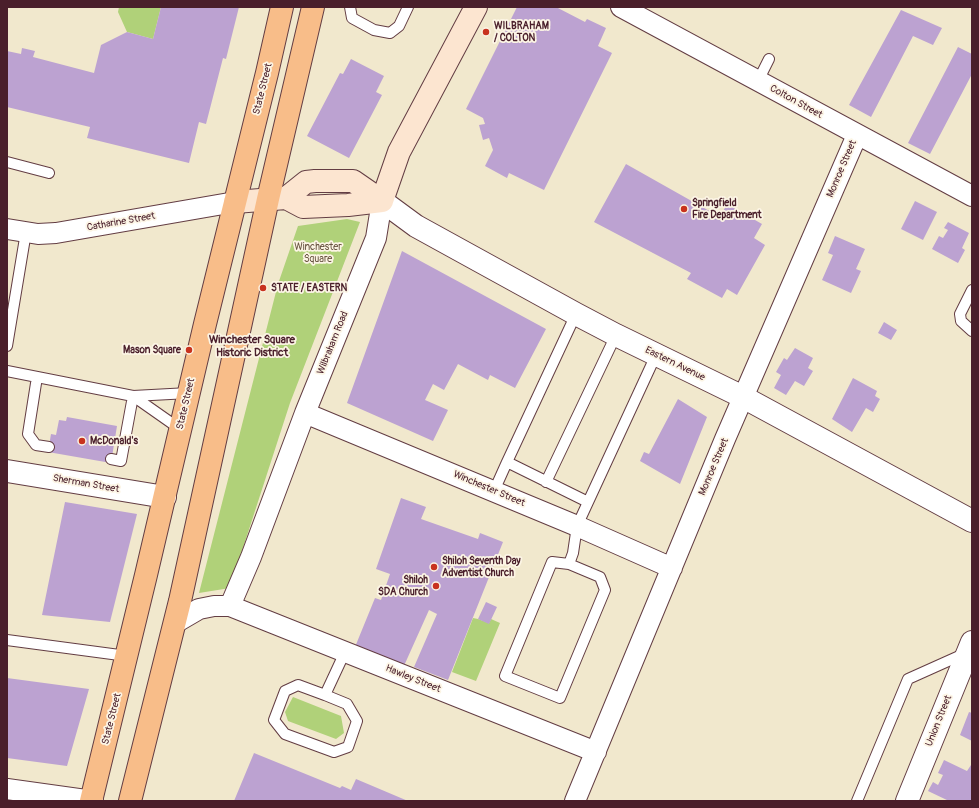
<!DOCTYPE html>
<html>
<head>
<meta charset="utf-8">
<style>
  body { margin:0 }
  #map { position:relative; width:979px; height:808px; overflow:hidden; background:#f1e8cd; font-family:Pangolin,sans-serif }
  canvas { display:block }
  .frame { position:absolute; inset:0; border:8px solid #4a1f2b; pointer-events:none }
</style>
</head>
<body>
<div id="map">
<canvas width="979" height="808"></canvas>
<div class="frame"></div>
</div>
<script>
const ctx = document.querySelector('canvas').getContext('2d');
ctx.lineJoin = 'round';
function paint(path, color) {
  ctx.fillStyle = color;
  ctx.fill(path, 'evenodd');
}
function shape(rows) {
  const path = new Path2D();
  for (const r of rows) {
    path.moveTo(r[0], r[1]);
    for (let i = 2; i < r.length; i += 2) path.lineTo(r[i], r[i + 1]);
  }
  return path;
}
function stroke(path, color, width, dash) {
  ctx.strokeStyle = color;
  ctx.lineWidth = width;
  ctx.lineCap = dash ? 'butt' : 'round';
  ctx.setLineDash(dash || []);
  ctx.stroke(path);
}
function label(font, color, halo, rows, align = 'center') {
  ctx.font = font + ' Pangolin,sans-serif';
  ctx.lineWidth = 3.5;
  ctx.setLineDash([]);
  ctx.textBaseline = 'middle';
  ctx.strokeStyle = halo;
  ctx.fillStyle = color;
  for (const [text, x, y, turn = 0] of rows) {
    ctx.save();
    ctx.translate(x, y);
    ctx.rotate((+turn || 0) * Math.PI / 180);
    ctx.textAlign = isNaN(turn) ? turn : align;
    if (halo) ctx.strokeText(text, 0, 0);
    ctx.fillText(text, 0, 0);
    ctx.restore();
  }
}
const green = shape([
  [119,7,161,7,153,39,127,32,118,12],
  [347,219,360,222,290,403,230,588,199,593,278,284,298,226],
  [473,618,478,619,489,623,491,619,500,623,476,681,452,672],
  [293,697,341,716,344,733,336,739,288,721,285,712]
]);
const building = shape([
  [161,7,239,7,226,59,223,58,206,124,199,122,189,163,87,138,90,127,7,107,7,51,21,54,22,48,35,51,33,57,94,73,101,45,127,32,153,39],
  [517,7,556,7,585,22,587,19,606,28,598,46,612,53,544,190,509,173,507,178,485,166,493,150,489,138,483,140,479,125,485,124,483,118,466,109],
  [901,10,942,28,933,45,913,36,871,117,849,105],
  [958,47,972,54,972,74,930,154,908,143],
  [351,59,384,76,376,92,382,95,349,158,307,136,340,73,343,74],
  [626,164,720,217,727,204,762,224,754,238,765,245,737,295,727,289,722,298,687,279,691,273,594,222],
  [915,201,937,212,923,240,901,229],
  [948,222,969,233,962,248,965,250,958,263,932,249,939,236,943,238,948,230,944,228],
  [835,236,865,249,856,269,861,271,851,293,822,280,833,255,828,253],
  [402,251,546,329,515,388,490,375,488,380,458,364,444,390,433,384,425,400,448,410,433,441,347,403],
  [884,322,897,330,891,340,878,333],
  [795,348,813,358,808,368,813,371,804,386,795,381,786,395,774,388,781,375,776,372,784,358,787,360],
  [853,378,877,391,875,396,880,399,873,412,866,408,852,432,832,419],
  [678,399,707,417,680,484,640,461,644,452,649,454],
  [67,417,117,426,111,463,48,452,51,434,56,435,59,420,66,421],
  [401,498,426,507,421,519,478,539,480,533,503,542,448,680,414,667,437,614,429,610,403,668,355,647,375,598,381,600,390,574,376,569],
  [65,502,137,514,110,622,42,615],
  [486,602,497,607,489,624,478,619],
  [7,678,89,689,67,766,7,758],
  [969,712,972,713,972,741,960,735],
  [254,753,340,788,342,786,351,790,356,779,408,801,234,801],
  [944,760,967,771,971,765,972,766,972,801,949,801,928,791,933,782,938,785,943,775,938,773]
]);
const service = shape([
  [350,7,352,18,374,30,390,33,399,26,408,7],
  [758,81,769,59],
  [7,162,49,173],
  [972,290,960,314,961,321,972,331],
  [576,314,507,462,588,502],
  [7,346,26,232],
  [7,371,133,396,121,461,111,459],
  [37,377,28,434,36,445,49,447],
  [180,429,133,396,189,393],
  [546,482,616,335],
  [494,491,507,462],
  [552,562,569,564,600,577,605,590,560,698,505,676,552,562],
  [569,564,573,553,577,526,656,355],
  [7,640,127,656],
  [325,695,347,704,357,721,348,747,334,752,285,734,274,720,285,691,298,685,325,695,345,652],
  [857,801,908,679,966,653]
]);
const minor = shape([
  [621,7,972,196],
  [7,229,38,234,56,233,235,202],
  [305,413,577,526,672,568],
  [230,606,251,557,305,413,376,238,382,201],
  [175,623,199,609,214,606,230,606,596,752],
  [7,789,93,801],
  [575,801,725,439,857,135]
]);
const tertiary = shape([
  [382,201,416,226,576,314,616,335,743,397,972,521],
  [7,471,165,497],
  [907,801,972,642]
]);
const secondary = shape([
  [286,198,303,207,348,205,382,201],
  [382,201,399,152,476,7],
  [235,202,286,198,306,182,315,181,353,181,382,201]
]);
const primary = shape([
  [91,801,146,575,205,324,267,73,282,7],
  [130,801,180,601,268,199,313,7]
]);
const markers = [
  [486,32,4,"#c8321e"],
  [684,209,4,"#c8321e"],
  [263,288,4,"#c8321e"],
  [189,350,4,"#c8321e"],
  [82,441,4,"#c8321e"],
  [434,567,4,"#c8321e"],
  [436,586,4,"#c8321e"]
];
const poiNames = [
  ["WILBRAHAM",494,26],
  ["/ COLTON",494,38],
  ["Springfield",692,203],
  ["Fire Department",692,215],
  ["STATE / EASTERN",271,288],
  ["Mason Square",181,350,"right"],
  ["McDonald's",90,441],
  ["Shiloh Seventh Day",442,561],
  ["Adventist Church",442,573],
  ["Shiloh",428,580,"right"],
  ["SDA Church",428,592,"right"]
];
const streetNames = [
  ["State Street",263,89,-76],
  ["Colton Street",796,102,29],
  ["Monroe Street",842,169,-67],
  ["Catharine Street",121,222,-10],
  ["Wilbraham Road",333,343,-68],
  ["Eastern Avenue",675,364,26],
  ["State Street",186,404,-77],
  ["Monroe Street",714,467,-67],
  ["Sherman Street",86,484,10],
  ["Winchester Street",489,489,23],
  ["Hawley Street",413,679,22],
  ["State Street",112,719,-76],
  ["Union Street",939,721,-68]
];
const parkNames = [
  ["Winchester",318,247],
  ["Square",318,259]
];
const neighbourhoodNames = [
  ["Winchester Square",252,340],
  ["Historic District",252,353]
];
paint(green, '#b0d179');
paint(building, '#bca2d1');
stroke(service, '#633d43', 12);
stroke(minor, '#633d43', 22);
stroke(tertiary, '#633d43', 24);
stroke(secondary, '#633d43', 24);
stroke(primary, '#633d43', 24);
stroke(service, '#fff', 10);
stroke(minor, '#fff', 20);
stroke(tertiary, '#fff', 22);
stroke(secondary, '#fce5d0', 22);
stroke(primary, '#f8bd89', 22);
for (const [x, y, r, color] of markers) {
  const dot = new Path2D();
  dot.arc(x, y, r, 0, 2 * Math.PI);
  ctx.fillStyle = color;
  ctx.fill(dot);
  stroke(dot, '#fcf5e5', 1.5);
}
label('bold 10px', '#4a1f2b', '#fcf5e5', poiNames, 'left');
label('10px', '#4a1f2b', '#fcf5e5', streetNames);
label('10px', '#695442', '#fcf5e5', parkNames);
label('bold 11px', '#4a1f2b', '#fcf5e5', neighbourhoodNames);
</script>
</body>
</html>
